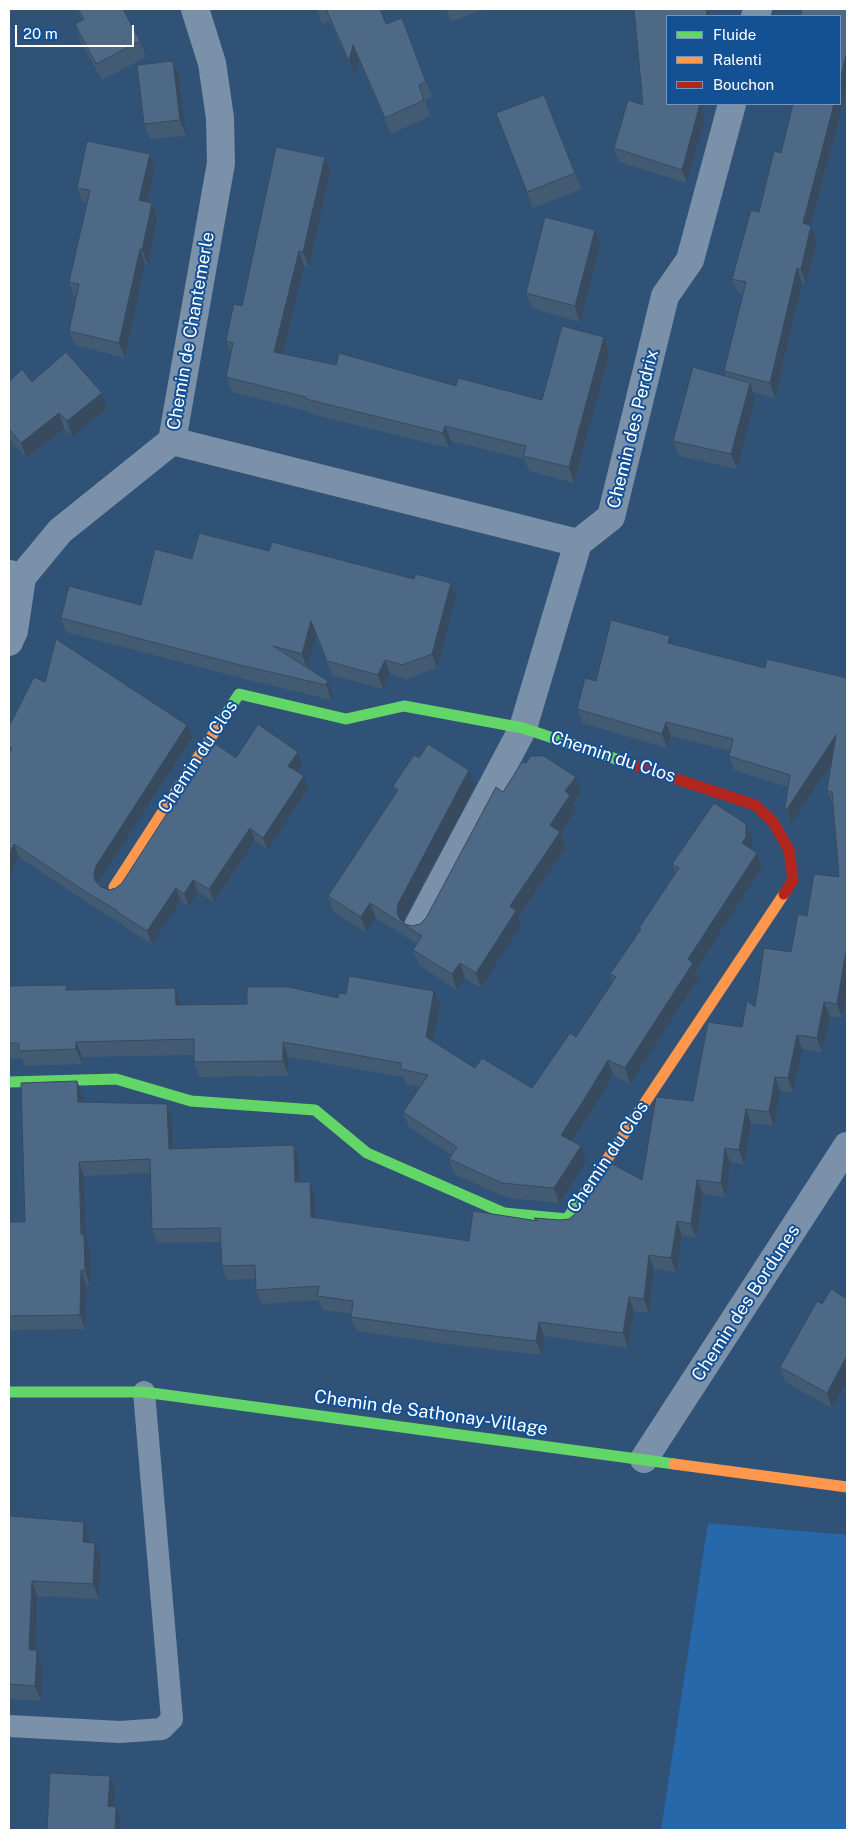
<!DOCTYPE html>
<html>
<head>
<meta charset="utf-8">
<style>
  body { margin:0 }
  #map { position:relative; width:856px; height:1839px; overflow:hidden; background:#315277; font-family:"Public Sans",sans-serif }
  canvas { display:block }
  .frame { position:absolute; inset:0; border:10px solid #fff; pointer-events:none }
  .legend { position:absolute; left:666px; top:15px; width:175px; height:90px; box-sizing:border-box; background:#145094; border:1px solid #7296bf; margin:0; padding:6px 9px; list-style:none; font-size:15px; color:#fff }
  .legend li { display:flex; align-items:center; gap:10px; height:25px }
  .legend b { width:25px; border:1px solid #7296bf }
  .scale { position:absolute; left:15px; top:25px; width:119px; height:22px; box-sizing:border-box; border:2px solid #fff; border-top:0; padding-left:6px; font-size:15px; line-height:18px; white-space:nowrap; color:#fff; -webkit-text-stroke:4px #145094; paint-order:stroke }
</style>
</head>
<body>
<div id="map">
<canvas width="856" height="1839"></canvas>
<div class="frame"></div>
<ul class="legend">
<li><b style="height:6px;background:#63d668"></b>Fluide</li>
<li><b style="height:6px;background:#ff974d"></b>Ralenti</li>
<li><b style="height:6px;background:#b3261e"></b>Bouchon</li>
</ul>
<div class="scale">20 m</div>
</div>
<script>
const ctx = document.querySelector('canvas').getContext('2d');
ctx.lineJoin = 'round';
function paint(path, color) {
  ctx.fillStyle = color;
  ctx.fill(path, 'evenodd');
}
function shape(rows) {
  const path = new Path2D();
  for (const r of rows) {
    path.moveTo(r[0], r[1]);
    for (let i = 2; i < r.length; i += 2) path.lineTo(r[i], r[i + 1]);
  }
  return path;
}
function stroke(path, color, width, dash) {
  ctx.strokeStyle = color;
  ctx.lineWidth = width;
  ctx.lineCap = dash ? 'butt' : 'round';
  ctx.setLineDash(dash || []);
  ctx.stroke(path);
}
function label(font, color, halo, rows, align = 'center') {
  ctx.font = font + ' "Public Sans",sans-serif';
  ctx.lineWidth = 4;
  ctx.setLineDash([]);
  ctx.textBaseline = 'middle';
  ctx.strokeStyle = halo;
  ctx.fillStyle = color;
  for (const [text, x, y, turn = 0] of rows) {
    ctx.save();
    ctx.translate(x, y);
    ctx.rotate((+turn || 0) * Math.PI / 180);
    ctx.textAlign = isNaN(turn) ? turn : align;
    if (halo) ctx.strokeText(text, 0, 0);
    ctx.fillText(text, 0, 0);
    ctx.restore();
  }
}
const green = shape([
  [708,1523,847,1535,847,1830,661,1830]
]);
const lane = shape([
  [9,1726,120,1732,162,1729,172,1719,144,1392]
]);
const street = shape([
  [755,16,758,9],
  [172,441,578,543,611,517,665,296,690,260,732,104],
  [9,574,22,577,60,531,172,441,221,163,220,118,212,63,195,9],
  [9,642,14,631,22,577],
  [418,926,523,728,578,543],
  [644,1459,847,1146]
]);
const fast = shape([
  [217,728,239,694,346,719,404,706,523,728,619,760],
  [9,1082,116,1079,191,1101,315,1110,367,1153,504,1213,567,1219,598,1173],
  [9,1392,144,1392,674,1464]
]);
const slow = shape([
  [114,887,217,728],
  [598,1173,784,894],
  [674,1464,847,1487]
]);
const jam = shape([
  [619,760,755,805,773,822,789,850,793,880,784,894]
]);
const wall = shape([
  [76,9,123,9,140,41,146,57,102,80,80,40,75,24,82,20],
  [317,9,380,9,386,24,426,82,432,97,425,100,430,116,391,134,359,60,355,77,330,21,322,24],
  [446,9,484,9,451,22],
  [634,9,709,9,711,13,711,16,667,16,667,104,703,104,704,122,687,183,619,162,614,148,643,105],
  [847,9,847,87,811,226,817,241,806,284,802,283,775,398,753,392,755,398,737,469,679,456,673,441,726,376,724,371,743,295,738,293,732,279,759,212,781,153],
  [179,76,186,136,150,139,144,124],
  [496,113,575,173,581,189,533,208],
  [150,154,155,169,148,202,152,203,157,218,148,265,145,264,125,358,75,345,69,331,76,297,74,297,69,282,87,203,83,202,77,188],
  [325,157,330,172,309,267,304,266,283,354,336,365,542,400,604,337,610,352,574,483,529,471,524,459,451,441,449,448,311,414,310,412,232,392,226,377,231,354,226,341,242,306],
  [595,230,600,245,580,322,532,308,526,293],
  [9,382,32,382,102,393,108,408,72,437,64,429,26,458,9,438],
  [269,551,456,597,437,668,407,679,390,674,383,689,332,675,316,636,307,668,328,681,333,695,331,700,245,679,66,632,61,618,141,605,192,559],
  [670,636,673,644,765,668,847,678,847,989,842,1018,830,1016,822,1052,802,1049,793,1092,780,1091,774,1126,751,1123,744,1164,730,1162,726,1197,703,1194,696,1238,682,1235,676,1272,654,1269,649,1313,634,1311,628,1348,544,1336,542,1355,447,1344,357,1331,351,1317,352,1314,323,1310,319,1300,261,1304,256,1290,256,1279,227,1280,222,1266,221,1242,157,1243,152,1229,150,1173,84,1176,86,1237,90,1248,90,1285,86,1285,85,1329,9,1330,9,1222,25,1222,77,1081,83,1096,83,1102,172,1118,174,1149,294,1145,299,1160,300,1182,315,1196,316,1217,469,1241,535,1220,534,1218,560,1220,569,1219,642,1180,791,952,807,916,839,877,833,805,827,790,831,764,792,824,785,807,788,787,734,770,729,756,730,751,671,736,667,748,582,723,577,709,596,681],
  [45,682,192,738,101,878,99,885,101,887,109,890,116,888,122,883,236,758,302,765,298,772,304,776,308,789,268,850,255,841,214,902,198,892,189,907,181,901,152,944,122,925,121,923,91,905,19,857,9,877,9,727],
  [419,758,475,786,404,919,403,923,405,924,412,926,420,924,426,918,503,792,526,763,576,777,581,792,573,803,576,810,561,832,566,847,518,918,521,926,481,988,465,978,457,990,419,965,413,950,417,944,376,918,366,932,333,912,328,896,396,793,393,786],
  [752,839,752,849,757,853,762,868,696,970,699,978,630,1084,613,1075,592,1111,572,1141,587,1161,559,1203,508,1198,454,1174,449,1159,452,1155,409,1127,403,1112,420,1087,406,1084,404,1077,288,1057,289,1076,200,1077,194,1062,194,1055,82,1057,82,1064,25,1066,22,1058,9,1058,9,986,66,985,68,990,175,988,181,1003,181,1005,247,1004,338,998,346,994,440,1006,433,1042,475,1068,532,1088,576,1037,613,982,610,974,640,931,639,928,675,873,672,864],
  [817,1301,832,1408,785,1382,780,1367],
  [9,1516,84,1522,89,1537,89,1542,95,1543,101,1558,99,1599,37,1596,35,1650,37,1650,42,1665,41,1701,9,1699]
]);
const shadedWall = shape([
  [706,9,709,9,711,16,707,16],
  [353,45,359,60,355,77,349,61],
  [847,51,847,87,811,226,817,241,806,284,801,269,803,223,834,104,840,104,840,80],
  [173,61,179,76,186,136,180,120],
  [699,104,703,104,704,122,687,183,682,170],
  [150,154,155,169,145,215,139,200],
  [325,157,330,172,309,267,303,252],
  [152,203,157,218,148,265,142,250],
  [595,230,600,245,580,322,575,306],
  [140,249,145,264,125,358,119,343],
  [299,251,304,266,280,367,274,352],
  [797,268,802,283,775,398,770,383],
  [604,337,610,352,574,483,569,467],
  [750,383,755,398,737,469,731,454],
  [102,393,108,408,72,437,67,421],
  [59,413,64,429,26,458,21,443],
  [445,426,451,441,449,448,443,433],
  [451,583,456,597,437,668,432,654],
  [311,621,316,636,307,668,302,654],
  [670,636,675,650,668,643],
  [385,660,390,674,383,689,378,675],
  [328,681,333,695,331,700,326,685],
  [666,722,671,736,667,748,662,734],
  [187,725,192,738,101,878,98,886,95,881,94,873,96,866],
  [836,735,841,749,792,824,787,809],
  [298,752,302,765,293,779,288,766],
  [469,770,475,786,404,919,403,924,400,922,397,912,398,904],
  [304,776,308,789,268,850,263,838],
  [576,777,581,792,573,803,576,810,561,832,566,847,518,918,521,926,481,988,476,973,510,906,565,791],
  [746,824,752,839,752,852,742,843],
  [250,828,255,841,214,902,209,889],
  [14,844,19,857,9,877,9,854],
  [757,853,762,868,696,970,699,978,630,1084,625,1068,688,959],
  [193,880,198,892,189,907,184,894],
  [176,888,181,901,152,944,147,931],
  [370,903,376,918,366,932,361,917],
  [846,951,847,955,847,989,842,1018,837,1004],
  [460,963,465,978,457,990,452,974],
  [175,988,181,1003,181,1020,176,1005],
  [434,991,440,1006,431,1052,426,1037],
  [824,1002,830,1016,822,1052,817,1038],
  [797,1035,802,1049,793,1092,788,1078],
  [76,1042,82,1057,82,1064,76,1049],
  [283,1042,288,1057,289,1076,283,1061],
  [608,1060,613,1075,592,1111,566,1150,561,1135],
  [775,1077,780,1091,774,1126,769,1112],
  [77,1081,83,1096,83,1116,78,1102],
  [167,1104,172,1118,174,1163,169,1149],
  [746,1109,751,1123,744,1164,739,1150],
  [294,1145,299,1160,300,1196,295,1182],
  [581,1146,587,1161,559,1203,554,1188],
  [725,1148,730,1162,726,1197,721,1183],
  [79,1162,84,1176,86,1237,90,1248,90,1285,85,1271,81,1235],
  [697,1180,703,1194,696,1238,691,1224],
  [310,1182,315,1196,316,1231,311,1217],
  [677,1221,682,1235,676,1272,671,1258],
  [649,1255,654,1269,649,1313,644,1299],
  [81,1270,86,1285,85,1329,80,1315],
  [629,1297,634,1311,628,1348,623,1333],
  [539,1322,544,1336,542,1355,536,1341],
  [847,1356,847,1381,832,1408,827,1393],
  [84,1522,89,1537,88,1557,83,1542],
  [95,1543,101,1558,99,1599,93,1584],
  [32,1581,37,1596,35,1665,29,1650],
  [37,1650,42,1665,41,1701,35,1686],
  [110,1776,115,1790,114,1820,108,1806],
  [116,1807,121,1821,120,1830,115,1830]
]);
const building = shape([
  [78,9,123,9,140,41,96,64,75,24,84,19,78,9],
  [326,9,380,9,386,24,402,18,426,82,419,85,424,100,385,118,353,45,349,61,326,9],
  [634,9,706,9,707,16,667,16,667,104,699,104,699,108,682,170,614,148,628,100,643,105,634,9],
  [802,9,847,9,847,51,840,80,840,16,800,16,802,9],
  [173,61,180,120,144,124,137,65,173,61],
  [544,95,575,173,527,192,496,113,544,95],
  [793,104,834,104,803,223,811,226,801,269,797,268,770,383,724,371,746,282,732,279,751,210,759,212,774,151,781,153,793,104],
  [87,141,150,154,139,200,152,203,142,250,140,249,119,343,69,331,79,284,69,282,90,190,77,188,87,141],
  [276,147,325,157,303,252,299,251,274,352,336,365,339,353,456,386,458,378,542,400,562,326,604,337,569,467,523,456,526,446,445,426,443,433,306,399,306,397,226,377,233,343,226,341,230,321,234,304,242,306,276,147],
  [545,217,595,230,575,306,526,293,545,217],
  [66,352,102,393,67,421,59,413,21,443,9,429,9,382,22,369,32,382,66,352],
  [693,367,750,383,731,454,673,441,693,367],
  [199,533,269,551,272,542,414,579,415,574,451,583,432,654,402,665,385,660,378,675,327,661,311,621,302,654,273,646,328,681,326,685,240,665,61,618,69,586,141,605,155,549,192,559,199,533],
  [611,620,670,636,668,643,765,668,767,659,847,678,847,952,846,951,837,1004,824,1002,817,1038,797,1035,788,1078,775,1077,769,1112,746,1109,739,1150,725,1148,721,1183,697,1180,691,1224,677,1221,671,1258,649,1255,644,1299,629,1297,623,1333,539,1322,536,1341,442,1330,351,1317,353,1301,317,1296,319,1286,256,1290,255,1265,222,1266,220,1228,152,1229,150,1159,79,1162,81,1235,84,1234,85,1271,81,1270,80,1315,9,1316,9,1222,25,1222,21,1083,77,1081,78,1102,167,1104,169,1149,294,1145,295,1182,310,1182,311,1217,469,1241,473,1211,538,1221,534,1218,560,1220,569,1219,575,1214,609,1162,642,1180,656,1097,693,1101,708,1022,742,1027,747,1001,755,1007,764,948,791,952,798,914,807,916,814,874,839,877,832,792,827,790,836,735,787,809,785,807,790,775,729,756,733,739,666,722,662,734,577,709,585,678,596,681,611,620],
  [56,639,187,725,96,866,94,873,95,881,101,887,109,890,116,888,122,883,213,742,236,758,258,724,298,752,288,766,304,776,263,838,250,828,209,889,193,880,184,894,176,888,147,931,117,912,118,911,86,892,14,844,9,854,9,754,12,748,9,746,9,727,34,677,45,682,56,639],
  [428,744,469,770,398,904,397,912,399,918,405,924,412,926,420,924,426,918,496,787,503,792,522,762,526,763,531,756,544,756,576,777,565,791,570,795,550,825,560,832,510,906,516,911,476,973,460,963,452,974,413,950,422,936,370,903,361,917,328,896,398,790,393,786,414,755,419,758,428,744],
  [714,803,746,824,746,837,742,843,757,853,688,959,693,963,625,1068,608,1060,587,1095,561,1135,581,1146,554,1188,502,1183,449,1159,457,1147,403,1112,428,1075,401,1069,401,1063,283,1042,283,1061,194,1062,194,1039,76,1042,76,1049,19,1051,19,1043,9,1043,9,986,66,985,66,990,175,988,176,1005,247,1004,247,987,289,987,338,998,339,993,346,994,349,976,434,991,426,1037,475,1068,482,1058,532,1088,570,1033,576,1037,616,977,610,974,641,929,639,928,679,868,672,864,714,803],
  [831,1289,847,1299,847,1356,827,1393,780,1367,817,1301,822,1304,831,1289],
  [9,1516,84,1522,83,1542,95,1543,93,1584,32,1581,29,1650,37,1650,35,1686,9,1684,9,1516],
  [50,1773,110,1776,108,1806,116,1807,115,1830,47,1830,50,1773]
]);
const streetNames = [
  ["Chemin de Chantemerle",191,331,-80],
  ["Chemin des Perdrix",633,429,-76],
  ["Chemin du Clos",198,757,-57],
  ["Chemin du Clos",613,757,18],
  ["Chemin du Clos",608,1157,-56],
  ["Chemin des Bordunes",746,1303,-57],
  ["Chemin de Sathonay-Village",431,1413,8]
];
paint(green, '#2768ab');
stroke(lane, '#7a91a9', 22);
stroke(street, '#7a91a9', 28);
stroke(fast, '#63d668', 11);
stroke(slow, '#ff974d', 11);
stroke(jam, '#b3261e', 11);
paint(wall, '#435a73');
paint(shadedWall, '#374a5e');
paint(building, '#4e6986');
stroke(building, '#374a5e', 1);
label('18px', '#fff', '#145094', streetNames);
</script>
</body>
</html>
